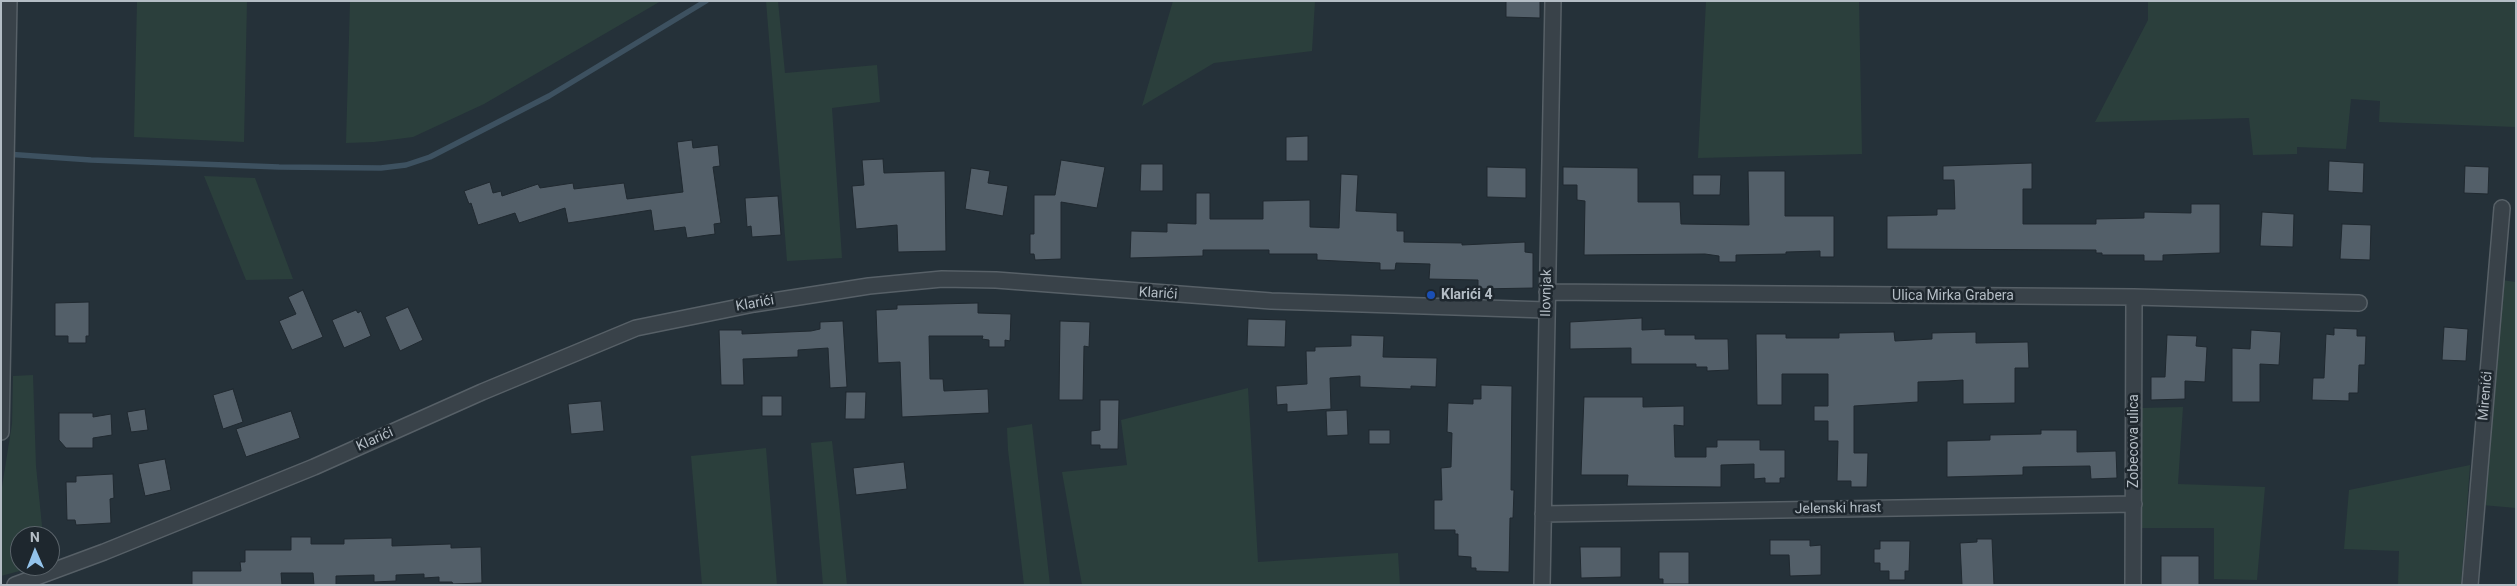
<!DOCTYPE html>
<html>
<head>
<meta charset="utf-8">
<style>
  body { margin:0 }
  #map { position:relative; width:2517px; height:586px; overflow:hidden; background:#253139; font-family:Roboto,sans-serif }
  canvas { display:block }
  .frame { position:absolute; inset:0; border:2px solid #b4bdc5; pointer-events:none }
  .north { position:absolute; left:10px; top:526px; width:50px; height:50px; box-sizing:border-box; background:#1e272e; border:1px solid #5a636a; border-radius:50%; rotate:359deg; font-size:14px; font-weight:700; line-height:20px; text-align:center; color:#b4bdc5 }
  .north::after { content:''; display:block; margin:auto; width:18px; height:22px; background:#93c3eb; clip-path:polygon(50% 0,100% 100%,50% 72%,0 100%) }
</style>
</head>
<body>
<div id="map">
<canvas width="2517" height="586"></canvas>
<div class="frame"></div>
<div class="north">N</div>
</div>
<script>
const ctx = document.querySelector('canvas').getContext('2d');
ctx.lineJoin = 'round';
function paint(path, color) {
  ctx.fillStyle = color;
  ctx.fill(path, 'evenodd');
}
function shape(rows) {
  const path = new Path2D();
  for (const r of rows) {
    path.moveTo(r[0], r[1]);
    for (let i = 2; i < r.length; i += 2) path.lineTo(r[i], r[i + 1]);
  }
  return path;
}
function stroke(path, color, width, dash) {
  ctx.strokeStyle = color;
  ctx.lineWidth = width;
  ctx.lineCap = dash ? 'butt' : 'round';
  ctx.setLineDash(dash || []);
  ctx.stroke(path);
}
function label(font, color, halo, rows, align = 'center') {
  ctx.font = font + ' Roboto,sans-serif';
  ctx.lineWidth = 5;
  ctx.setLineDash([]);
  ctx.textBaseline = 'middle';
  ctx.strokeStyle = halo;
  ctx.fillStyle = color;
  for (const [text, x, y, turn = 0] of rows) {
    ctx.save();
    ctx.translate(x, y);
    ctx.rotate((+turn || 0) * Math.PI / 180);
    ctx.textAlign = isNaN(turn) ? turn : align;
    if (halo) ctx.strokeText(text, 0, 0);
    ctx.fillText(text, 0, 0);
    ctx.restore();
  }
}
const green = shape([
  [137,1,247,1,244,142,134,137],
  [350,1,661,1,484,104,413,137,374,142,346,143],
  [766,1,778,1,785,73,877,65,880,102,832,108,842,258,787,261],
  [1173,1,1315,1,1312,51,1214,63,1142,106],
  [1706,1,1859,1,1862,154,1698,158],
  [2148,1,2516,1,2516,127,2379,122,2380,101,2351,99,2346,149,2297,147,2297,154,2253,155,2249,118,2095,122,2148,20],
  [204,176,255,178,293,279,246,280],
  [2502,280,2516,282,2516,508,2482,505],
  [33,375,36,466,43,536,20,536,20,566,38,566,1,576,1,493,12,424,13,376],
  [1248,388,1258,562,1398,553,1400,585,1082,585,1062,472,1127,465,1121,420],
  [2183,407,2178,484,2265,487,2257,580,2214,579,2214,528,2141,528,2141,408],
  [1032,424,1050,585,1024,585,1008,450,1007,428],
  [832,441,839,503,847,585,823,585,811,443],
  [766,448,777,585,702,585,691,456],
  [2470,465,2461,585,2398,585,2399,551,2344,549,2349,490]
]);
const stream = shape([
  [6,154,91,160,279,167,381,168,406,165,430,157,549,96,706,1]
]);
const building = shape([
  [1506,1,1540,1,1540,18,1506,17,1506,1],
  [1308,136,1308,161,1286,161,1286,137,1308,136],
  [692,140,693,148,718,145,720,166,713,167,721,223,714,224,715,234,687,238,685,227,654,231,651,210,568,223,565,208,519,223,515,213,478,225,471,203,469,204,464,191,490,182,493,193,501,191,502,196,538,184,540,188,573,183,574,189,624,183,627,199,683,192,677,142,692,140],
  [883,159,884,173,945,171,946,251,898,252,897,225,856,229,852,186,864,185,862,160,883,159],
  [1061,160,1105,167,1097,208,1061,202,1061,259,1035,260,1034,254,1030,254,1030,234,1034,234,1034,195,1055,195,1061,160],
  [2329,161,2364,163,2363,193,2328,191,2329,161],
  [2032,163,2032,189,2023,189,2023,224,2096,224,2096,219,2144,218,2144,212,2191,213,2191,204,2220,204,2220,253,2163,255,2163,261,2144,261,2144,255,2102,255,2102,253,2096,253,2096,250,1887,249,1887,216,1937,215,1937,209,1955,209,1954,180,1943,180,1943,166,2032,163],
  [1141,164,1163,164,1163,191,1140,191,1141,164],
  [2465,166,2489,167,2488,194,2464,193,2465,166],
  [1487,167,1526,168,1526,198,1487,197,1487,167],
  [1563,167,1638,168,1638,202,1680,202,1681,224,1749,225,1748,171,1785,171,1785,216,1834,216,1834,257,1820,257,1820,251,1786,252,1786,254,1736,255,1736,262,1719,262,1719,256,1705,254,1584,255,1585,201,1577,200,1577,185,1563,185,1563,167],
  [971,168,990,171,988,183,1008,186,1003,216,965,209,971,168],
  [1341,174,1358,175,1356,211,1397,213,1397,231,1404,231,1404,242,1462,243,1462,245,1525,242,1525,252,1533,253,1533,288,1478,289,1478,280,1429,279,1430,264,1396,263,1395,270,1380,270,1380,263,1317,260,1317,254,1269,254,1269,250,1203,250,1203,256,1130,258,1131,231,1167,232,1167,223,1196,224,1196,193,1210,193,1210,219,1263,219,1263,201,1310,200,1310,227,1339,228,1341,174],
  [1693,175,1721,175,1720,195,1693,195,1693,175],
  [778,196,781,235,752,237,751,226,747,227,745,198,778,196],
  [2262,212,2294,214,2293,247,2260,246,2262,212],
  [2342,224,2371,225,2370,260,2340,259,2342,224],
  [303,290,323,337,292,350,279,321,296,314,288,297,303,290],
  [89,302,89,336,86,336,86,343,68,343,68,336,55,336,55,303,89,302],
  [978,303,978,313,1011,314,1010,341,1005,340,1005,347,989,347,989,340,982,339,983,336,929,336,930,379,943,379,944,391,988,389,989,413,902,417,900,362,878,363,876,310,897,309,897,305,978,303],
  [408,307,423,340,400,351,385,317,408,307],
  [356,310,358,313,361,311,371,336,344,348,332,320,356,310],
  [1642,318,1642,330,1665,329,1665,335,1695,335,1695,339,1728,339,1729,370,1707,371,1707,367,1696,367,1696,364,1631,364,1631,348,1570,349,1570,322,1642,318],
  [1248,319,1286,320,1285,347,1247,346,1248,319],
  [843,321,847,387,830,388,828,348,798,350,798,357,743,359,744,385,721,385,719,330,742,330,742,334,811,331,820,329,820,322,843,321],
  [1060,321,1090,322,1089,347,1084,346,1083,400,1059,400,1060,321],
  [2444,327,2468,329,2466,361,2442,360,2444,327],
  [2334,328,2357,329,2357,336,2366,336,2365,365,2359,365,2358,393,2349,393,2349,401,2312,400,2313,378,2324,378,2326,334,2334,335,2334,328],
  [2251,330,2281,332,2279,365,2260,364,2260,402,2232,402,2232,348,2250,349,2251,330],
  [1894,332,1895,341,1932,339,1932,333,1976,332,1976,343,2028,342,2029,368,2015,368,2015,403,1963,404,1963,380,1948,381,1918,382,1918,402,1854,406,1854,453,1868,453,1867,487,1851,487,1851,481,1837,481,1838,441,1828,441,1828,421,1814,421,1814,406,1828,406,1828,374,1782,374,1782,405,1757,405,1756,334,1786,334,1786,338,1839,338,1839,333,1894,332],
  [1351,335,1384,336,1383,357,1437,358,1436,387,1411,386,1411,389,1360,387,1360,376,1330,378,1331,409,1287,412,1287,404,1277,405,1276,386,1307,384,1306,351,1315,351,1315,347,1351,346,1351,335],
  [2167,335,2197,336,2196,346,2207,347,2205,382,2185,381,2185,399,2151,400,2151,377,2165,377,2167,335],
  [1481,385,1512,386,1511,490,1514,490,1513,518,1510,518,1509,572,1476,571,1476,568,1471,568,1471,557,1458,556,1458,534,1455,534,1455,530,1434,530,1434,500,1442,500,1441,468,1451,467,1452,433,1447,432,1448,403,1473,404,1473,399,1481,399,1481,385],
  [233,389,243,422,223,429,213,395,233,389],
  [846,392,866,392,865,419,845,419,846,392],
  [762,396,782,396,782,416,762,416,762,396],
  [1584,397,1643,397,1643,407,1684,406,1684,426,1674,425,1675,457,1706,457,1706,447,1717,447,1717,440,1760,440,1760,450,1785,450,1785,478,1780,478,1780,483,1765,483,1765,478,1754,479,1754,464,1721,465,1721,487,1627,486,1628,475,1581,475,1584,397],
  [1100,400,1119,400,1118,449,1100,449,1100,445,1091,445,1091,431,1100,430,1100,400],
  [601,401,604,431,571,434,568,404,601,401],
  [145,409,148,430,131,432,127,412,145,409],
  [1347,410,1348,435,1327,436,1326,411,1347,410],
  [291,411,300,438,246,457,236,429,291,411],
  [59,413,93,413,93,417,111,414,112,435,93,438,93,448,66,448,59,440,59,413],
  [1369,430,1390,430,1390,444,1369,444,1369,430],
  [2041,430,2077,430,2077,452,2116,451,2117,478,2091,479,2090,466,2023,467,2023,475,1947,477,1947,441,1990,440,1990,435,2041,434,2041,430],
  [165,459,171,490,145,496,138,464,165,459],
  [904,462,907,489,856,495,853,468,904,462],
  [113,474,114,498,110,499,111,523,76,525,75,520,67,520,66,482,76,482,76,476,113,474],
  [291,537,311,537,311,544,344,544,344,539,392,538,392,546,451,544,451,548,481,547,482,583,453,584,452,582,439,582,439,577,424,578,424,574,396,575,396,581,374,582,374,575,336,576,336,585,314,585,313,573,281,573,282,585,192,585,192,571,241,571,240,562,245,562,245,550,291,550,291,537],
  [1977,539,1992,539,1994,585,1962,585,1960,543,1977,542,1977,539],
  [1770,540,1810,540,1810,546,1821,545,1821,575,1790,576,1789,555,1770,555,1770,540],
  [1880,541,1910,541,1909,571,1905,571,1905,580,1889,580,1889,571,1880,571,1880,563,1874,563,1874,549,1880,549,1880,541],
  [1580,547,1621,547,1621,577,1581,578,1580,547],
  [1659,552,1689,552,1689,584,1663,584,1663,579,1659,579,1659,552],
  [2161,556,2199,556,2199,585,2161,585,2161,556]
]);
const minor = shape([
  [1547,292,2134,297,2359,303],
  [1,432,9,1],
  [1543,514,2134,504],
  [15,585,104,552,314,467,482,392,636,328,754,304,869,286,942,279,996,280,1271,301,1546,310],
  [1542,585,1553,1],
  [2133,585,2134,297],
  [2470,585,2502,208]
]);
const markers = [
  [1431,295,5,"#1a4fb4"]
];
const streetNames = [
  ["Ilovnjak",1547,293,-89],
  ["Klarići",1158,294,4],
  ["Ulica Mirka Grabera",1953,296],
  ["Klarići",755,304,-10],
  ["Mirenići",2486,396,-85],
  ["Klarići",375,440,-24],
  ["Zobecova ulica",2134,441,-90],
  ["Jelenski hrast",1838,509,-1]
];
const poiNames = [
  ["Klarići 4",1441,295]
];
paint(green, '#2b3f3c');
stroke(stream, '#3d5160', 5.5);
paint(building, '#535f69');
stroke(building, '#202930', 1);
stroke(minor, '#576067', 18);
stroke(minor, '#394249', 15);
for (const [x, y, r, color] of markers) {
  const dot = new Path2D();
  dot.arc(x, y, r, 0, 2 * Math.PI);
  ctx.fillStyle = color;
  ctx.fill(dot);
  stroke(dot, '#1e272e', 2);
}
label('14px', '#b4bdc5', '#1e272e', streetNames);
label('bold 14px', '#b4bdc5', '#1e272e', poiNames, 'left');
</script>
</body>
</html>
